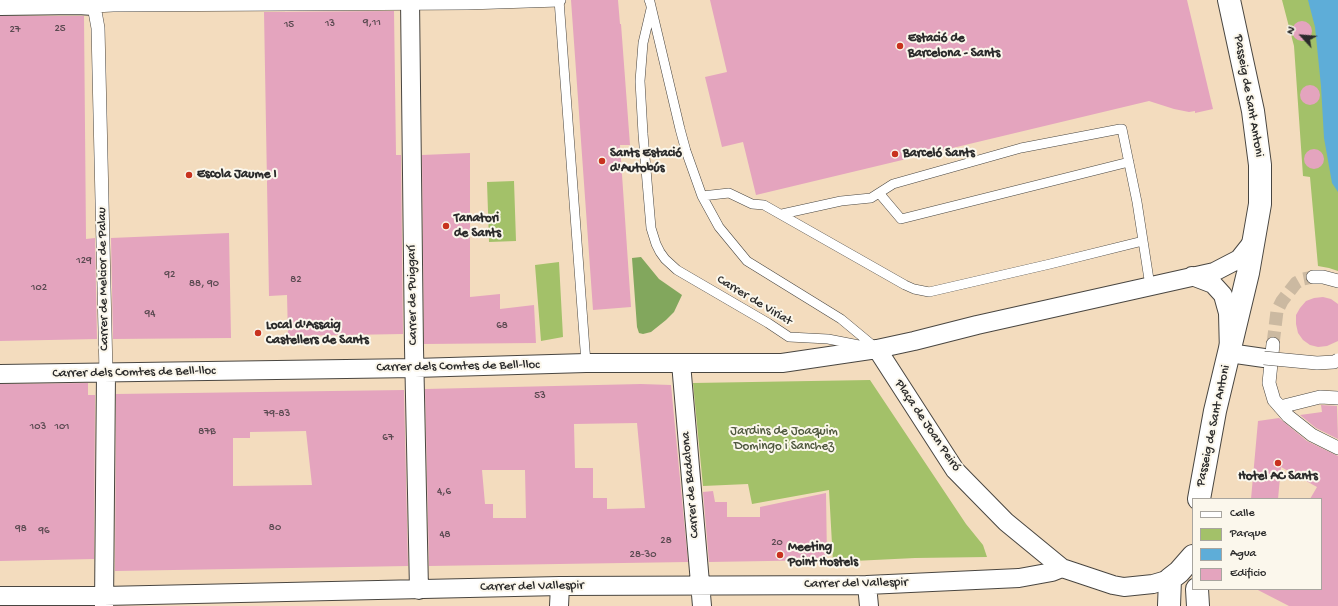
<!DOCTYPE html>
<html>
<head>
<meta charset="utf-8">
<style>
  body { margin:0 }
  #map { position:relative; width:1338px; height:606px; overflow:hidden; background:#f3dcbe; font-family:"Gochi Hand",sans-serif }
  canvas { display:block }
  .legend { position:absolute; left:1192px; top:498px; width:130px; height:92px; box-sizing:border-box; background:#fbf7ec; border:1px solid #a8a59f; margin:0; padding:5px 7px; list-style:none; font-size:12px; color:#2b2b2b }
  .legend li { display:flex; align-items:center; gap:8px; height:20px }
  .legend b { width:20px; border:1px solid #a8a59f }
  .north { position:absolute; left:1282px; top:16px; width:40px; height:40px; -webkit-text-stroke:3px #fbf7ec; paint-order:stroke; rotate:296deg; font-size:11px; font-weight:700; line-height:16px; text-align:center; color:#2b2b2b }
  .north::after { content:''; display:block; margin:auto; width:14px; height:18px; background:#2b2b2b; clip-path:polygon(50% 0,100% 100%,50% 72%,0 100%) }
</style>
</head>
<body>
<div id="map">
<canvas width="1338" height="606"></canvas>
<ul class="legend">
<li><b style="height:5px;background:#fff"></b>Calle</li>
<li><b style="height:11px;background:#a3c169"></b>Parque</li>
<li><b style="height:11px;background:#5eadd8"></b>Agua</li>
<li><b style="height:11px;background:#e4a4be"></b>Edificio</li>
</ul>
<div class="north">N</div>
</div>
<script>
const ctx = document.querySelector('canvas').getContext('2d');
ctx.lineJoin = 'round';
function paint(path, color) {
  ctx.fillStyle = color;
  ctx.fill(path, 'evenodd');
}
function shape(rows) {
  const path = new Path2D();
  for (const r of rows) {
    if (r.length === 3) {
      path.moveTo(r[0] + r[2], r[1]);
      path.arc(r[0], r[1], r[2], 0, 2 * Math.PI);
      continue;
    }
    path.moveTo(r[0], r[1]);
    for (let i = 2; i < r.length; i += 2) path.lineTo(r[i], r[i + 1]);
  }
  return path;
}
function stroke(path, color, width, dash) {
  ctx.strokeStyle = color;
  ctx.lineWidth = width;
  ctx.lineCap = dash ? 'butt' : 'round';
  ctx.setLineDash(dash || []);
  ctx.stroke(path);
}
function label(font, color, halo, rows, align = 'center') {
  ctx.font = font + ' "Gochi Hand",sans-serif';
  ctx.lineWidth = 4;
  ctx.setLineDash([]);
  ctx.textBaseline = 'middle';
  ctx.strokeStyle = halo;
  ctx.fillStyle = color;
  for (const [text, x, y, turn = 0] of rows) {
    ctx.save();
    ctx.translate(x, y);
    ctx.rotate((+turn || 0) * Math.PI / 180);
    ctx.textAlign = isNaN(turn) ? turn : align;
    if (halo) ctx.strokeText(text, 0, 0);
    ctx.fillText(text, 0, 0);
    ctx.restore();
  }
}
const green = shape([
  [1282,0,1338,0,1338,271,1329,268,1318,266,1310,177,1303,176,1294,46],
  [514,181,516,241,489,242,487,182],
  [559,262,563,337,541,341,535,265],
  [870,380,966,524,983,545,987,557,915,558,833,562,829,490,752,504,748,484,703,486,693,383]
]);
const forest = shape([
  [641,257,659,279,682,295,674,312,666,320,651,332,643,334,639,333,637,327,632,258]
]);
const water = shape([
  [1308,0,1338,0,1338,192,1332,183,1324,138,1321,86,1315,27]
]);
const building = shape([
  [571,0,618,0,620,24,621,24,630,145,620,145,631,307,593,310],
  [710,0,1187,0,1213,109,1195,113,1195,111,1189,112,1174,109,1149,101,756,195,743,142,722,147,705,77,727,72],
  [394,11,396,155,401,155,403,334,288,336,287,295,269,296,264,12],
  [0,16,84,16,86,239,95,238,97,339,0,341],
  [1302,31,10],
  [1310,95,10],
  [1314,159,10],
  [470,153,470,297,500,294,500,309,534,305,536,343,424,344,422,155],
  [229,233,231,338,113,339,111,238],
  [1323,297,1331,299,1338,304,1338,341,1327,346,1318,347,1310,345,1303,340,1298,333,1296,324,1296,315,1300,308,1306,301,1314,298],
  [88,383,88,395,95,395,94,559,0,561,0,384],
  [641,384,671,385,688,562,429,566,425,389],
  [637,423,645,508,607,509,607,498,593,498,593,468,575,468,574,424],
  [482,470,525,470,526,518,493,518,493,504,485,504],
  [404,390,408,566,115,571,116,394],
  [306,431,312,485,233,486,233,438,250,438,250,432],
  [1321,405,1337,406,1338,439,1316,428,1300,415,1322,412],
  [1279,418,1307,441,1338,456,1338,606,1289,606,1256,589,1321,589,1321,499,1310,499,1317,487,1281,467,1278,499,1251,499,1258,421],
  [713,491,715,502,727,502,727,517,760,517,760,507,826,493,827,560,709,562,703,492]
]);
const pedestrianTunnel = shape([
  [1273,344,1277,311,1282,301,1296,283,1303,279,1313,277]
]);
const service = shape([
  [559,0,586,363],
  [649,0,650,2,680,129,686,151,702,196,719,227,747,261,841,319,876,348],
  [651,9,643,43,640,81,643,134,651,228,656,244,660,252,665,259,677,270,768,323,789,337,828,339,864,346],
  [879,193,901,219,1129,162],
  [702,196,729,193,752,204,764,205,905,285,914,289,929,292,1050,264,1143,241],
  [782,214,841,201,871,198,893,184,1021,148,1120,129,1122,129,1137,202,1150,286]
]);
const pedestrian = shape([
  [1313,277,1323,277,1338,281],
  [1273,344,1269,383,1274,400,1288,416,1312,435,1338,448],
  [106,373,98,28,94,6,113,5,467,3,559,0],
  [1280,407,1320,397,1338,398]
]);
const minor = shape([
  [410,0,414,348,419,590],
  [0,6,78,5,94,6,93,0],
  [1192,276,1213,284,1223,295,1228,313,1229,353,1264,358],
  [877,349,955,470,1006,522,1062,568,1113,585,1124,587,1153,584,1170,579],
  [681,363,702,606],
  [0,374,415,368,586,363,782,363,877,349,914,341,977,325,1214,272,1239,259,1254,240],
  [867,585,869,606],
  [0,596,104,596,560,586,867,585,1019,578,1052,572,1062,568],
  [104,606,106,373],
  [559,606,560,586]
]);
const tertiary = shape([
  [1199,499,1215,411,1248,273,1260,204,1260,165,1253,111,1229,0],
  [1197,589,1198,606],
  [1169,606,1170,579,1179,572,1193,556]
]);
const pedestrianBridge = shape([
  [1264,358,1317,363,1334,362,1338,360]
]);
const markers = [
  [900,46,4,"#c8321e"],
  [895,154,4,"#c8321e"],
  [602,161,4,"#c8321e"],
  [189,175,4,"#c8321e"],
  [446,226,4,"#c8321e"],
  [258,333,4,"#c8321e"],
  [1278,463,4,"#c8321e"],
  [780,555,4,"#c8321e"]
];
const numberNames = [
  ["9,11",372,23],
  ["13",330,24],
  ["15",289,25],
  ["25",60,29],
  ["27",15,30],
  ["129",84,261],
  ["92",170,275],
  ["82",296,280],
  ["88, 90",204,284],
  ["102",39,288],
  ["94",150,314],
  ["68",502,326],
  ["53",540,396],
  ["79-83",277,414],
  ["103",38,427],
  ["101",62,427],
  ["87B",207,432],
  ["67",388,438],
  ["4,6",444,492],
  ["80",275,528],
  ["98",21,529],
  ["96",44,531],
  ["48",445,535],
  ["28",666,541],
  ["20",777,543],
  ["28-30",643,555]
];
const poiNames = [
  ["Estació de",908,39],
  ["Barcelona - Sants",908,54],
  ["Sants Estació",610,154],
  ["d'Autobús",610,169],
  ["Barceló Sants",903,154],
  ["Escola Jaume I",197,175],
  ["Tanatori",454,219],
  ["de Sants",454,234],
  ["Local d'Assaig",266,326],
  ["Castellers de Sants",266,341],
  ["Hotel AC Sants",1278,477,"center"],
  ["Meeting",788,548],
  ["Point Hostels",788,563]
];
const streetNames = [
  ["Passeig de Sant Antoni",1248,96,80],
  ["Carrer de Melcior de Palau",104,279,-91],
  ["Carrer de Puiggarí",413,295,-91],
  ["Carrer de Viriat",754,301,31],
  ["Carrer dels Comtes de Bell-lloc",458,367,-1],
  ["Carrer dels Comtes de Bell-lloc",134,373,-1],
  ["Plaça de Joan Peiró",927,426,56],
  ["Passeig de Sant Antoni",1214,426,-78],
  ["Carrer de Badalona",691,485,-95],
  ["Carrer del Vallespir",856,584,-1],
  ["Carrer del Vallespir",532,587,-1]
];
const parkNames = [
  ["Jardins de Joaquim",784,432],
  ["Domingo i Sanchez",784,447]
];
paint(green, '#a3c169');
paint(forest, '#82a75d');
paint(water, '#5eadd8');
paint(building, '#e4a4be');
stroke(pedestrianTunnel, '#cbb9a1', 13, [13, 6]);
stroke(service, '#494641', 10);
stroke(pedestrian, '#494641', 14);
stroke(minor, '#494641', 20);
stroke(tertiary, '#494641', 24);
stroke(service, '#fff', 9);
stroke(pedestrian, '#fff', 13);
stroke(minor, '#fff', 18);
stroke(tertiary, '#fff', 22);
stroke(pedestrianBridge, '#494641', 14, []);
stroke(pedestrianBridge, '#fff', 13);
for (const [x, y, r, color] of markers) {
  const dot = new Path2D();
  dot.arc(x, y, r, 0, 2 * Math.PI);
  ctx.fillStyle = color;
  ctx.fill(dot);
  stroke(dot, '#fbf7ec', 1.5);
}
label('11px', '#594950', null, numberNames);
label('bold 13px', '#2b2b2b', '#fbf7ec', poiNames, 'left');
label('13px', '#2b2b2b', '#fbf7ec', streetNames);
label('13px', '#4f583e', '#fbf7ec', parkNames);
</script>
</body>
</html>
